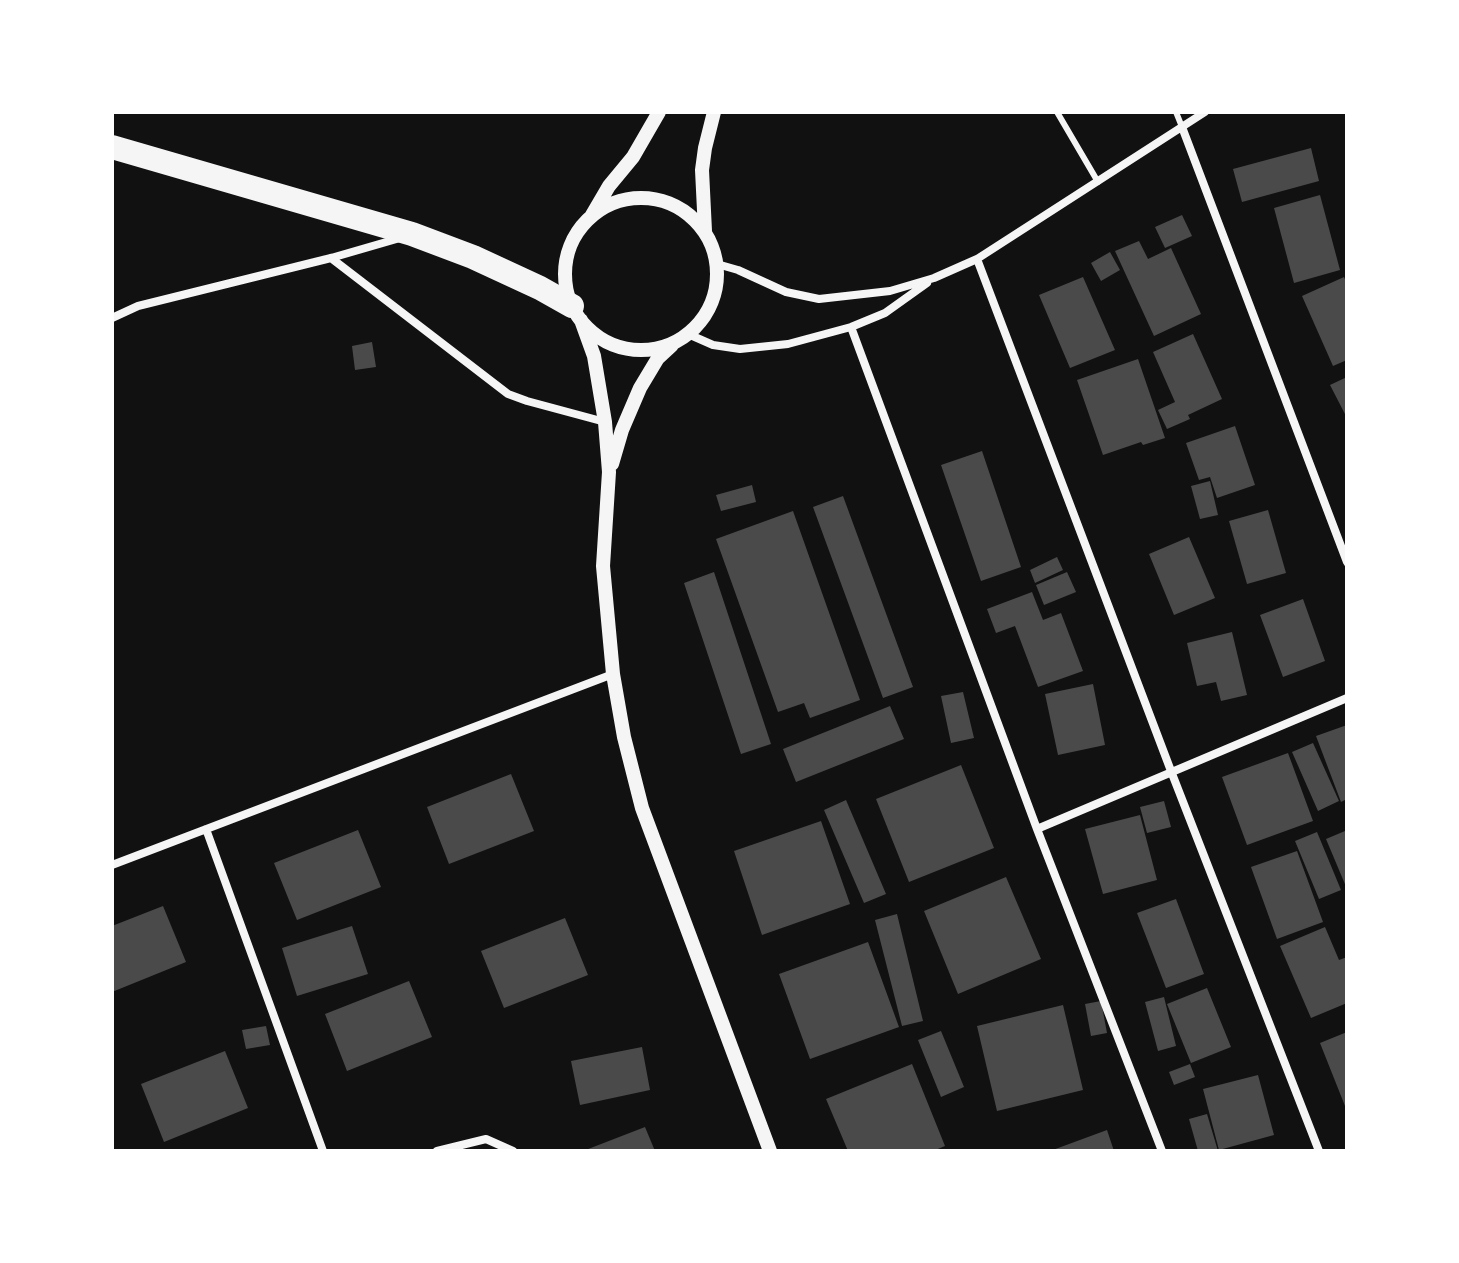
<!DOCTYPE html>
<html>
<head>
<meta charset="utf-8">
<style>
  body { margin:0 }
  #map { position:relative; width:1459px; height:1263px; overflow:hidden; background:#111; font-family:Commissioner,sans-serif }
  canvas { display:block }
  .frame { position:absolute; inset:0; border:114px solid #fff; pointer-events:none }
</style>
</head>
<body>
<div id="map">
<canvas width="1459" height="1263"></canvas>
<div class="frame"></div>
</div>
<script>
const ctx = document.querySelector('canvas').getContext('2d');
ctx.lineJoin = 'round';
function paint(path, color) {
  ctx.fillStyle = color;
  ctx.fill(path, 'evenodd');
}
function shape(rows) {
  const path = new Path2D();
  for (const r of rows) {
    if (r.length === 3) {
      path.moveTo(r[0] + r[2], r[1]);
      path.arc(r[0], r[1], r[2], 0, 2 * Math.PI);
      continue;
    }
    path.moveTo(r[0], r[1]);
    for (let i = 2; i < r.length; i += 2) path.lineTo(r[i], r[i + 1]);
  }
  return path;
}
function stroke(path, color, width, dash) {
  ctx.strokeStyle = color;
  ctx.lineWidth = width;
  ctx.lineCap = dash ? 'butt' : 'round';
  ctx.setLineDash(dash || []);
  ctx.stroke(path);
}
const building = shape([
  [1311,148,1319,181,1242,202,1233,169],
  [1320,195,1340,270,1294,283,1274,208],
  [1182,215,1192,236,1165,248,1155,227],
  [1139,241,1148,259,1171,248,1201,314,1154,336,1115,251],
  [1110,252,1120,270,1101,281,1091,263],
  [1083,277,1115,350,1070,368,1039,295],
  [1344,277,1347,284,1347,360,1333,366,1302,296],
  [1193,334,1222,399,1188,415,1190,419,1167,429,1158,410,1175,402,1153,352],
  [372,342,376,367,355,370,352,346],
  [1138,359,1165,438,1143,445,1141,442,1103,455,1077,380],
  [1347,377,1347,418,1330,385],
  [1235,426,1255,485,1217,498,1210,477,1199,480,1186,443],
  [982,451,1021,567,981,581,941,465],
  [1210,481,1218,515,1200,519,1191,486],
  [752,485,756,502,721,511,716,495],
  [843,496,913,687,883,698,813,507],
  [1268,510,1286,573,1247,584,1229,521],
  [793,511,860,700,810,718,804,703,778,712,716,539],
  [1189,537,1215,598,1174,615,1149,554],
  [1057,557,1063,570,1035,583,1030,570],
  [714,572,771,744,741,754,684,583],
  [1067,572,1076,592,1044,605,1036,585],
  [1032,592,1043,620,1061,613,1083,671,1038,687,1015,626,996,633,987,609],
  [1303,599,1325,661,1283,677,1260,615],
  [1232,632,1247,695,1221,701,1216,682,1197,686,1187,643],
  [1093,684,1105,745,1058,755,1045,694],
  [963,692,974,738,951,743,941,696],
  [890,706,904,739,796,782,783,749],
  [1347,725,1347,799,1341,802,1316,736],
  [1313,743,1339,801,1318,811,1292,752],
  [1288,753,1313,821,1247,845,1222,777],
  [961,765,994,848,909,882,876,799],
  [511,774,534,831,449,864,427,807],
  [846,800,886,894,864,903,824,810],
  [1164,801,1171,827,1147,833,1140,807],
  [1140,815,1157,880,1103,894,1085,829],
  [821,821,850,904,762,935,734,851],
  [358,830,381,887,297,920,274,863],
  [1345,831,1347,835,1347,889,1326,839],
  [1317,832,1341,890,1319,899,1295,841],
  [1297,851,1323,922,1277,939,1251,867],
  [1006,877,1041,959,958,994,924,911],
  [1176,899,1204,974,1166,988,1137,913],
  [163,906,186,962,112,992,112,926],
  [897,914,923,1021,902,1026,875,920],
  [565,918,588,975,504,1008,481,951],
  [352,926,368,974,297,996,282,948],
  [1325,927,1339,960,1347,957,1347,1003,1311,1018,1280,946],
  [868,942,899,1027,810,1059,779,974],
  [409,981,432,1037,347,1071,325,1014],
  [1207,988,1231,1047,1191,1063,1167,1004],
  [1164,997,1176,1046,1158,1051,1145,1002],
  [1101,1001,1107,1033,1091,1036,1085,1004],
  [1063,1005,1083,1090,997,1111,977,1026],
  [266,1026,270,1045,246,1049,242,1030],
  [941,1031,964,1087,941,1097,918,1040],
  [1347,1032,1347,1111,1320,1043],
  [642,1047,650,1090,580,1105,571,1061],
  [225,1051,248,1108,164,1142,141,1084],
  [912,1064,945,1146,933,1151,848,1151,826,1099],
  [1190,1064,1195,1077,1174,1085,1169,1072],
  [1258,1075,1274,1135,1219,1150,1203,1089],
  [1207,1114,1218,1151,1198,1151,1189,1119],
  [645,1127,655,1151,583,1151],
  [1107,1130,1114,1151,1050,1151]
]);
const service = shape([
  [1057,112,1098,182],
  [1176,112,1182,127]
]);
const minor = shape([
  [1182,127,1347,562],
  [331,258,508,394,527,401,605,422],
  [977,259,1171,771,1319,1151],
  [717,264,738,270,786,292,819,299,890,291,934,278,977,259,1205,112],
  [112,318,138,306,331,258,400,238],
  [851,327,1037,829,1162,1151],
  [688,334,713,345,740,349,788,344,851,327,885,313,927,283],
  [206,829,323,1151],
  [1037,829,1347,698],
  [112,865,613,674],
  [437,1151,486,1139,513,1151]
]);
const tertiary = shape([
  [641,274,76],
  [592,215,609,186,633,157,659,112],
  [705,231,702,170,705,148,714,112],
  [581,320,594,356,605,422,609,472,603,566,613,674,624,737,642,808,770,1151],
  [612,464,622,430,640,388,658,358,672,345]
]);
const motorway = shape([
  [112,147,412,234,473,257,540,288,572,306]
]);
paint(building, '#4a4a4a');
stroke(service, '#f5f5f5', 6);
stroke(minor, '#f5f5f5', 8);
stroke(tertiary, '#f5f5f5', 14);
stroke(motorway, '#f5f5f5', 24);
</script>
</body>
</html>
